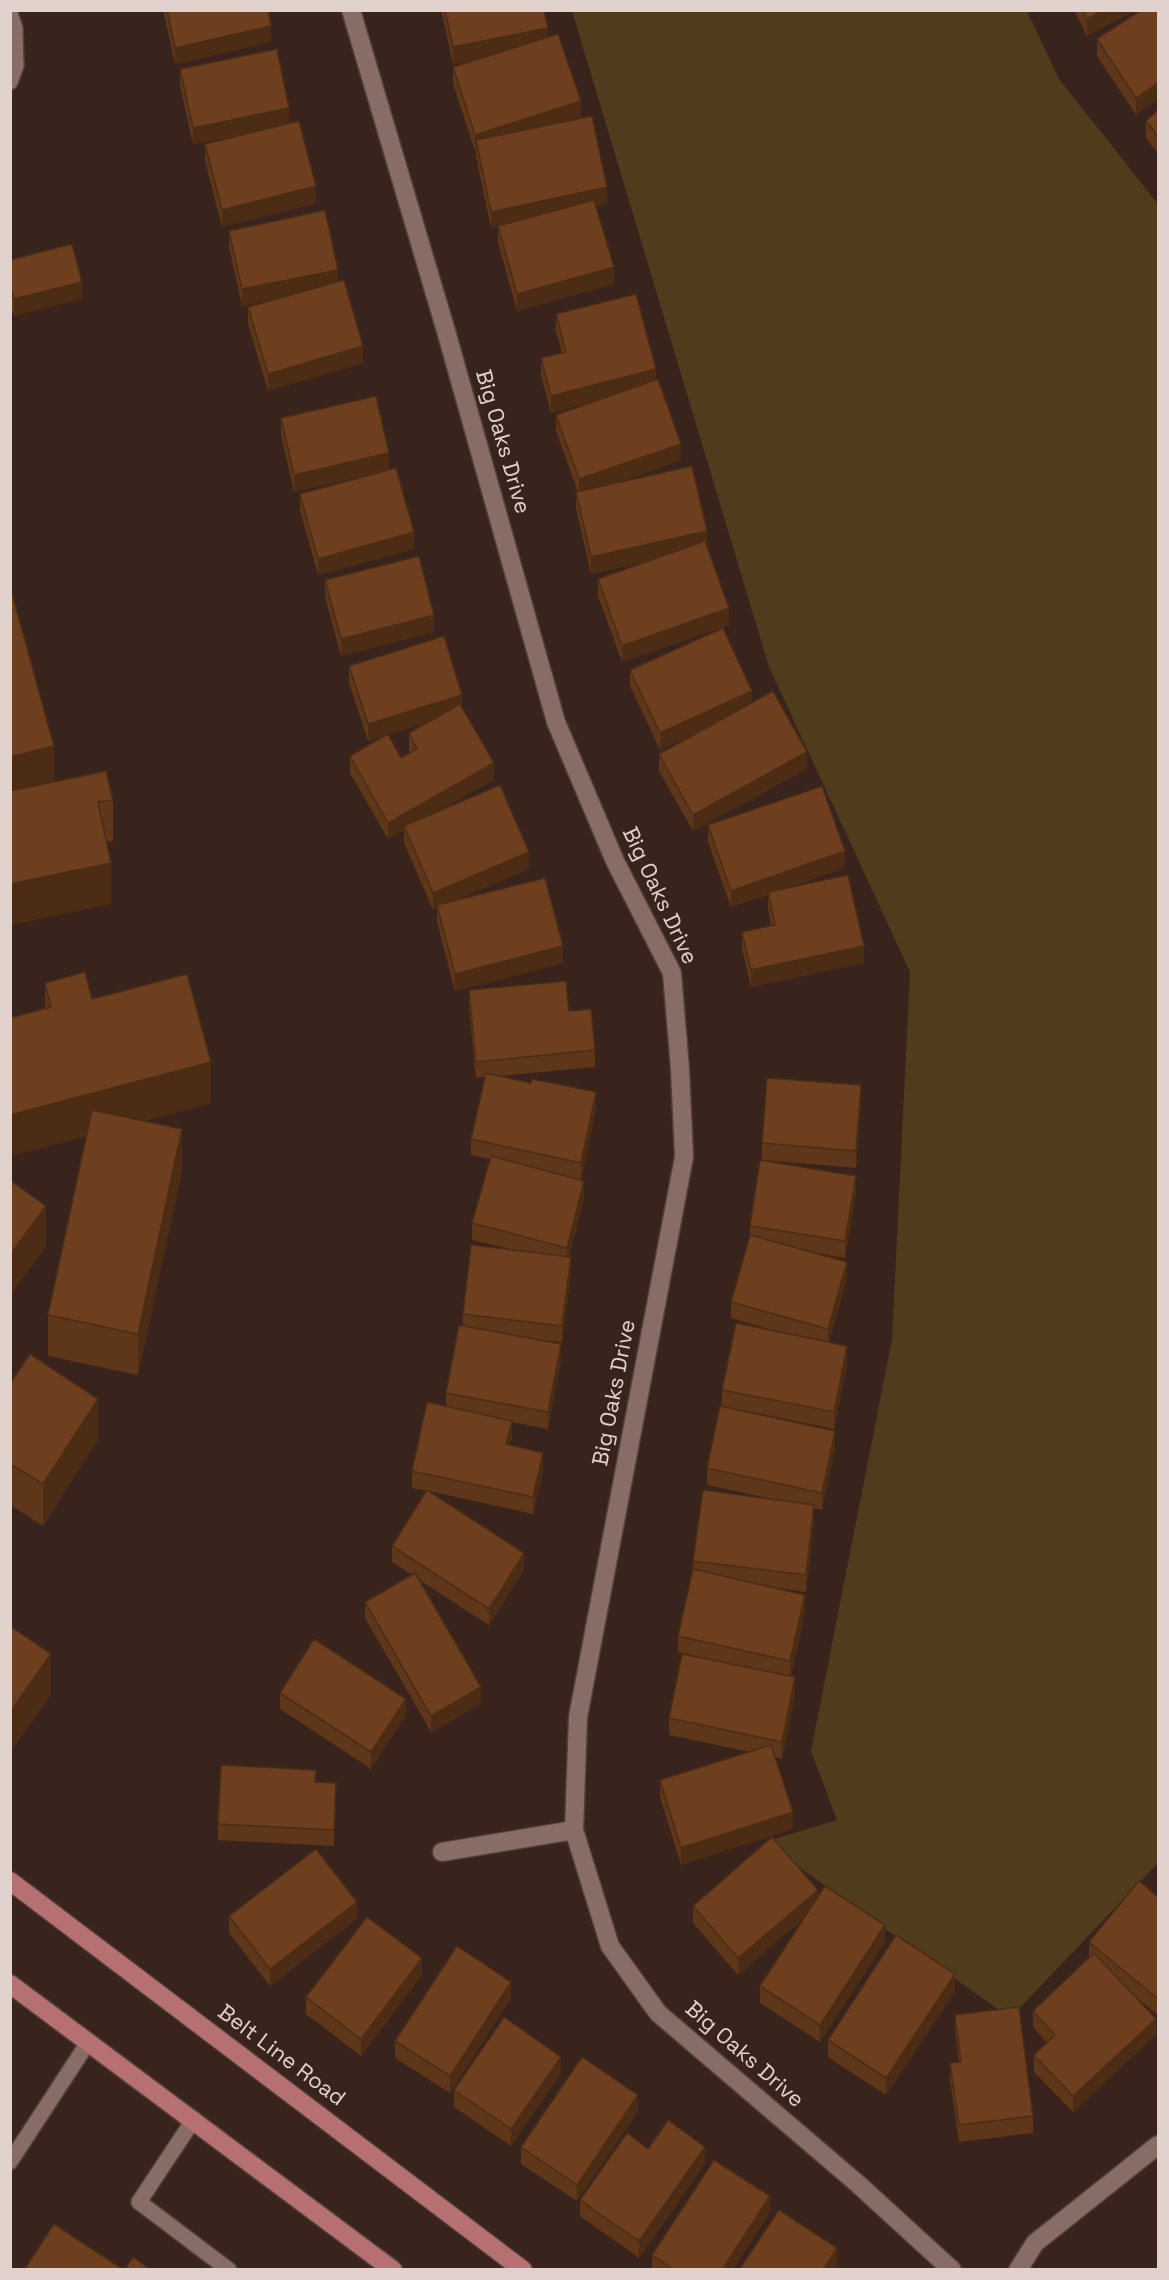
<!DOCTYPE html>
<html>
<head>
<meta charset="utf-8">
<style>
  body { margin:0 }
  #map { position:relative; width:1169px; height:2280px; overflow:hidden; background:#39231d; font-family:"Space Grotesk",sans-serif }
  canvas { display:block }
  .frame { position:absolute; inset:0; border:12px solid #e1d2ce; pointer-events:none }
</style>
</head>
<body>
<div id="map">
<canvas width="1169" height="2280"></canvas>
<div class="frame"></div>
</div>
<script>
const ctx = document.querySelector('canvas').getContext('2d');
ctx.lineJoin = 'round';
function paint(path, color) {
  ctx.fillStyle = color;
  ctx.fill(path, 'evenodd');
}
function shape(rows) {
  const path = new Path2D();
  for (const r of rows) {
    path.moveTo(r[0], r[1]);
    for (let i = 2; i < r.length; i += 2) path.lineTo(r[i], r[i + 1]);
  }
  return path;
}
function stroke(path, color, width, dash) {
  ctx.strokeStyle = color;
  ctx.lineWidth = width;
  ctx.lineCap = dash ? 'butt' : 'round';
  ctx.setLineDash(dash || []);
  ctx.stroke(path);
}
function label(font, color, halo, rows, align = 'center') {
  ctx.font = font + ' "Space Grotesk",sans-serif';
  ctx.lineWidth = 5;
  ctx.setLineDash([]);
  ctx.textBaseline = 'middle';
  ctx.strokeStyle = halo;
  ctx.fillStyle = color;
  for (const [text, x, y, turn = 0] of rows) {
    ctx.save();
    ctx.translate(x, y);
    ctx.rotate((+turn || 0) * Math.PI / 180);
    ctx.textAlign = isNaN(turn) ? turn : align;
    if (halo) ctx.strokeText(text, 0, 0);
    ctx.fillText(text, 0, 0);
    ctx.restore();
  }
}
const green = shape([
  [572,11,1027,11,1059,79,1158,204,1158,1863,1010,2018,764,1842,837,1820,811,1751,892,1339,910,972,769,667]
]);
const lane = shape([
  [10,13,15,28,16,66,10,82],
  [194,2119,139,2202,229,2270],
  [10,2162,89,2041]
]);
const street = shape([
  [351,10,446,331,556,722,615,861,672,973,680,1069,684,1157,578,1717,574,1830,610,1946,658,2013,858,2184,952,2270],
  [442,1852,574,1830],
  [1018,2270,1035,2243,1158,2145]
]);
const primary = shape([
  [10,1881,523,2270],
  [10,1984,393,2270]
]);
const wall = shape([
  [163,10,268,10,271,42,175,64],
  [441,10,544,10,548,37,581,117,574,119,607,203,596,206,614,284,517,311,498,243,498,227,491,228,476,156,476,151,475,151,453,84,453,67,484,58,453,64],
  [1074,10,1136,10,1087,36],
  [1141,10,1136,115,1097,56,1097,39],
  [180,69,289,123,316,203,222,227,205,161,205,144,260,131,193,144,180,86],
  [1158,110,1158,153,1146,138,1146,121],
  [229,231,338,281,363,363,268,391,248,324,248,307,281,298,242,306,229,247],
  [10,260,82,299,14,316,10,302],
  [556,314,656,379,681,460,617,483,707,547,729,625,622,662,598,596,598,579,653,560,591,574,576,509,576,492,578,492,556,431,556,415,586,404,551,413,541,375,541,358,562,353,556,331],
  [281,418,389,469,414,549,318,575,300,510,300,494,388,470,294,492,281,435],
  [325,580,434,632,341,656,325,597],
  [10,586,54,782,113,800,113,841,107,842,111,904,10,925],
  [349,666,462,707,494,780,433,814,529,869,453,901,563,963,455,991,437,922,437,908,433,910,404,843,404,830,388,839,350,773,350,756,386,735,368,741,349,683],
  [427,722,409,733,409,750,410,753,401,758,388,735],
  [630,670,752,703,807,769,693,831,659,771,659,754,699,732,660,750,630,686],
  [708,825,845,868,789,887,864,963,751,987,742,949,742,932,771,926,768,909,768,895,731,907,708,842],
  [45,983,92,999,211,1103,144,1121,182,1170,138,1375,48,1356,48,1315,87,1136,10,1156,45,1009],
  [469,990,569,1011,595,1050,595,1067,499,1076,596,1109,581,1180,567,1177,584,1198,569,1257,571,1274,562,1342,540,1340,561,1360,548,1429,512,1422,512,1438,510,1445,543,1470,533,1514,429,1491,524,1570,489,1625,419,1580,481,1704,431,1732,365,1618,365,1602,412,1575,392,1562,392,1546,427,1491,412,1488,412,1471,446,1406,446,1393,463,1325,463,1314,510,1249,472,1240,472,1223,490,1159,471,1155,471,1139,485,1077,476,1078,469,1007],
  [861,1102,856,1168,762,1160,762,1143],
  [856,1193,845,1258,811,1252,847,1279,829,1343,847,1363,834,1429,727,1407,835,1448,822,1510,814,1508,814,1522,806,1592,777,1588,805,1611,791,1676,795,1694,782,1759,775,1757,793,1829,681,1865,660,1797,660,1780,750,1752,669,1735,669,1718,703,1658,678,1652,678,1636,693,1569,693,1561,777,1500,707,1485,707,1468,722,1406,722,1390,785,1334,731,1318,731,1302,750,1237,750,1226],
  [10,1384,98,1440,43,1526,10,1505],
  [280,1693,406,1715,371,1769,280,1709],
  [316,1782,336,1800,334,1846,218,1840,218,1824],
  [818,1896,885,1942,820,2042,760,2003,760,1986,803,1919,738,1975,693,1923,693,1906],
  [1158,1897,1158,2015,1132,1994,1156,2035,1073,2112,1034,2072,1034,2055,1047,2043,1033,2027,1033,2011,1089,1957,1089,1942],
  [229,1916,357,1919,270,1986,229,1933],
  [422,1975,361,2056,306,2014,306,1997],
  [955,1991,886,2095,828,2057,828,2040],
  [511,1998,450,2093,395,2058,395,2041],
  [955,2015,1033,2116,1033,2133,959,2142,950,2080,950,2063,959,2063,955,2032],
  [561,2073,511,2146,454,2107,454,2090],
  [638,2111,577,2201,521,2164,521,2147],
  [648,2149,705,2164,639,2258,580,2216,580,2200],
  [770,2212,733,2270,652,2270,652,2255]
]);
const shadedWall = shape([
  [1104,10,1136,10,1087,36,1087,19],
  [271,26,271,42,175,64,175,48],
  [548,28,548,44,453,64,453,47],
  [1158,83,1158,100,1136,115,1136,98],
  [581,101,581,117,478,150,476,140,476,151,475,151,475,135],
  [289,108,289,124,193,144,193,128],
  [316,186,316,203,222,227,222,210],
  [607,187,607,203,491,228,491,212],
  [614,267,614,284,517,311,517,294],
  [338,270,338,286,242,306,242,289],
  [82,282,82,299,14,316,14,299],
  [363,346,363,363,268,391,268,374],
  [656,369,656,386,551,413,551,396],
  [681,444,681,460,579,496,579,479],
  [389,453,389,469,294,492,294,475],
  [707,531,707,548,591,574,591,557],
  [414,532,414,549,318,575,318,559],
  [729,608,729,625,622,662,622,646],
  [434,615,434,632,341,656,341,639],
  [752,691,752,708,660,750,660,733],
  [462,695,462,712,368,741,368,724],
  [54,746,54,787,10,798,10,757],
  [807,752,807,769,693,831,693,815],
  [494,763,494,780,406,829,404,826,404,830,388,839,388,823],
  [845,851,845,868,768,895,768,892,768,895,731,907,731,891],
  [529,852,529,869,438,908,437,905,437,908,433,910,433,893],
  [111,863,111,904,10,925,10,884],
  [563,946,563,963,455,991,455,974],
  [864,946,864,963,751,987,751,970],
  [211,1062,211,1103,10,1156,10,1115],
  [861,1085,861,1102,856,1168,856,1151],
  [596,1092,596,1109,581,1180,581,1163],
  [182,1129,182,1170,138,1375,138,1334],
  [856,1176,856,1193,845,1258,845,1241],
  [584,1181,584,1198,567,1264,567,1248],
  [46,1206,46,1247,10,1296,10,1255],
  [571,1257,571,1274,562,1342,562,1326],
  [847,1262,847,1279,828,1346,828,1329],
  [561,1344,561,1360,548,1429,548,1412],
  [847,1346,847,1363,834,1429,834,1412],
  [98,1399,98,1440,43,1526,43,1484],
  [512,1421,512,1438,506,1461,506,1444],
  [835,1431,835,1448,822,1510,822,1493],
  [543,1453,543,1470,533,1514,533,1497],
  [814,1505,814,1522,806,1592,806,1575],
  [524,1553,524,1570,489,1625,489,1609],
  [805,1595,805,1611,790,1678,790,1661],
  [51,1654,51,1695,10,1753,10,1712],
  [795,1677,795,1694,782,1759,782,1742],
  [481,1687,481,1704,431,1732,431,1716],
  [406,1699,406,1715,371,1769,371,1752],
  [336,1783,336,1800,334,1846,334,1830],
  [793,1812,793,1829,681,1865,681,1848],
  [818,1890,818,1906,738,1975,738,1958],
  [357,1902,357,1919,270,1986,270,1969],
  [885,1925,885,1942,820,2042,820,2025],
  [422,1958,422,1975,361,2056,361,2039],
  [955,1974,955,1991,886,2095,886,2078],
  [511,1982,511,1998,450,2093,450,2076],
  [1156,2019,1156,2035,1073,2112,1073,2096],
  [561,2057,561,2073,511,2146,511,2129],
  [638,2095,638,2111,577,2201,577,2185],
  [705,2147,705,2164,639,2258,639,2241],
  [770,2196,770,2212,733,2270,722,2270],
  [837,2248,837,2265,834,2270,823,2270]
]);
const building = shape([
  [167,10,268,10,271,26,175,48,167,10],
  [445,10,544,10,548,28,453,47,445,10],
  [1083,10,1104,10,1087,19,1083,10],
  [1141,10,1158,10,1158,83,1136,98,1097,39,1141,10],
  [558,34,581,101,475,135,453,67,558,34],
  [277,49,289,108,193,128,180,69,277,49],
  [1158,110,1158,136,1146,121,1158,110],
  [592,116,607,187,491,212,476,140,592,116],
  [299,121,316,186,222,210,205,144,299,121],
  [594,200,614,267,517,294,498,226,594,200],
  [325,210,338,270,242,289,229,231,325,210],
  [72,244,82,282,14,299,10,285,10,260,72,244],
  [344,280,363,346,268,374,248,307,344,280],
  [636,294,656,369,551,396,541,358,566,352,556,314,636,294],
  [658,379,681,444,579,479,556,415,658,379],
  [376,396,389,453,294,475,281,418,376,396],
  [692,466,707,531,591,557,576,492,692,466],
  [396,468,414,532,318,559,300,494,396,468],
  [705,541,729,608,622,646,598,579,705,541],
  [419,556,434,615,341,639,325,580,419,556],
  [10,586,54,746,10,757,10,586],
  [723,628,752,691,660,733,630,670,723,628],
  [444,636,462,695,368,724,349,666,444,636],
  [773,691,807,752,693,815,659,754,773,691],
  [460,704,494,763,388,823,350,756,388,734,401,758,417,749,409,733,460,704],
  [106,771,113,800,98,802,111,863,10,884,10,791,106,771],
  [500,785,529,852,433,893,404,826,500,785],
  [822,786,845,851,731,891,708,825,822,786],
  [848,875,864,946,751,970,742,932,775,925,768,892,848,875],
  [545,878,563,946,455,974,437,905,545,878],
  [85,972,92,999,187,974,211,1062,10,1115,10,1018,51,1007,45,983,85,972],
  [566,981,569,1011,591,1009,595,1050,476,1062,469,990,566,981],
  [486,1073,531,1083,532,1079,596,1092,581,1163,471,1139,486,1073],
  [767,1078,861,1085,856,1151,762,1143,767,1078],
  [92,1110,182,1129,138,1334,48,1315,92,1110],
  [491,1156,584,1181,567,1248,472,1223,491,1156],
  [760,1160,856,1176,845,1241,750,1226,760,1160],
  [10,1180,46,1206,10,1255,10,1180],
  [750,1235,847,1262,828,1329,731,1302,750,1235],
  [471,1245,571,1257,562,1326,463,1314,471,1245],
  [736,1323,847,1346,834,1412,722,1390,736,1323],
  [459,1325,561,1344,548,1412,446,1393,459,1325],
  [30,1354,98,1399,43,1484,10,1464,10,1384,30,1354],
  [427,1402,512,1421,506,1444,543,1453,533,1497,412,1471,427,1402],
  [720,1406,835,1431,822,1493,707,1468,720,1406],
  [427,1490,524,1553,489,1609,392,1546,427,1490],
  [703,1490,814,1505,806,1575,693,1561,703,1490],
  [693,1569,805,1595,790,1661,678,1636,693,1569],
  [415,1573,481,1687,431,1716,365,1602,415,1573],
  [10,1626,51,1654,10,1712,10,1626],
  [314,1639,406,1699,371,1752,280,1693,314,1639],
  [682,1654,795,1677,782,1742,669,1718,682,1654],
  [771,1745,793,1812,681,1848,660,1780,771,1745],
  [221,1765,316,1770,315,1782,336,1783,334,1830,218,1824,221,1765],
  [772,1837,818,1890,738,1958,693,1906,772,1837],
  [316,1849,357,1902,270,1969,229,1916,316,1849],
  [1139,1881,1158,1897,1158,1999,1089,1942,1139,1881],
  [825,1886,885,1925,820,2025,760,1986,825,1886],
  [367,1917,422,1958,361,2039,306,1997,367,1917],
  [896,1935,955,1974,886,2078,828,2040,896,1935],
  [457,1946,511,1982,450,2076,395,2041,457,1946],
  [1094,1953,1156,2019,1073,2096,1034,2055,1055,2035,1033,2011,1094,1953],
  [1019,2007,1033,2116,959,2125,950,2063,961,2062,955,2015,1019,2007],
  [504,2017,561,2057,511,2129,454,2090,504,2017],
  [582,2057,638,2095,577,2185,521,2147,582,2057],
  [668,2120,705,2147,639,2241,580,2200,627,2133,648,2149,668,2120],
  [714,2160,770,2196,722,2270,674,2270,652,2255,714,2160],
  [779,2210,837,2248,823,2270,739,2270,779,2210],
  [54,2224,124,2270,24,2270,54,2224],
  [133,2257,151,2270,124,2270,133,2257],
  [838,2266,843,2270,836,2270,838,2266]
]);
const streetNames = [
  ["Big Oaks Drive",502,442,74],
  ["Big Oaks Drive",659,896,65],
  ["Big Oaks Drive",615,1393,-79],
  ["Big Oaks Drive",744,2055,41],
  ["Belt Line Road",281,2056,37]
];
paint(green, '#503b1d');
stroke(lane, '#513f3b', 18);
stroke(street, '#513f3b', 21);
stroke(primary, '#513f3b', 21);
stroke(lane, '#886d66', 15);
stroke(street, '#886d66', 18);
stroke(primary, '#b77072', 18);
paint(wall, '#5e361a');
paint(shadedWall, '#4c2c15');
paint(building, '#6d3f1e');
stroke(building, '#4c2c15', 1.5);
label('22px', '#e1d2ce', '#39231d', streetNames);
</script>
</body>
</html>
